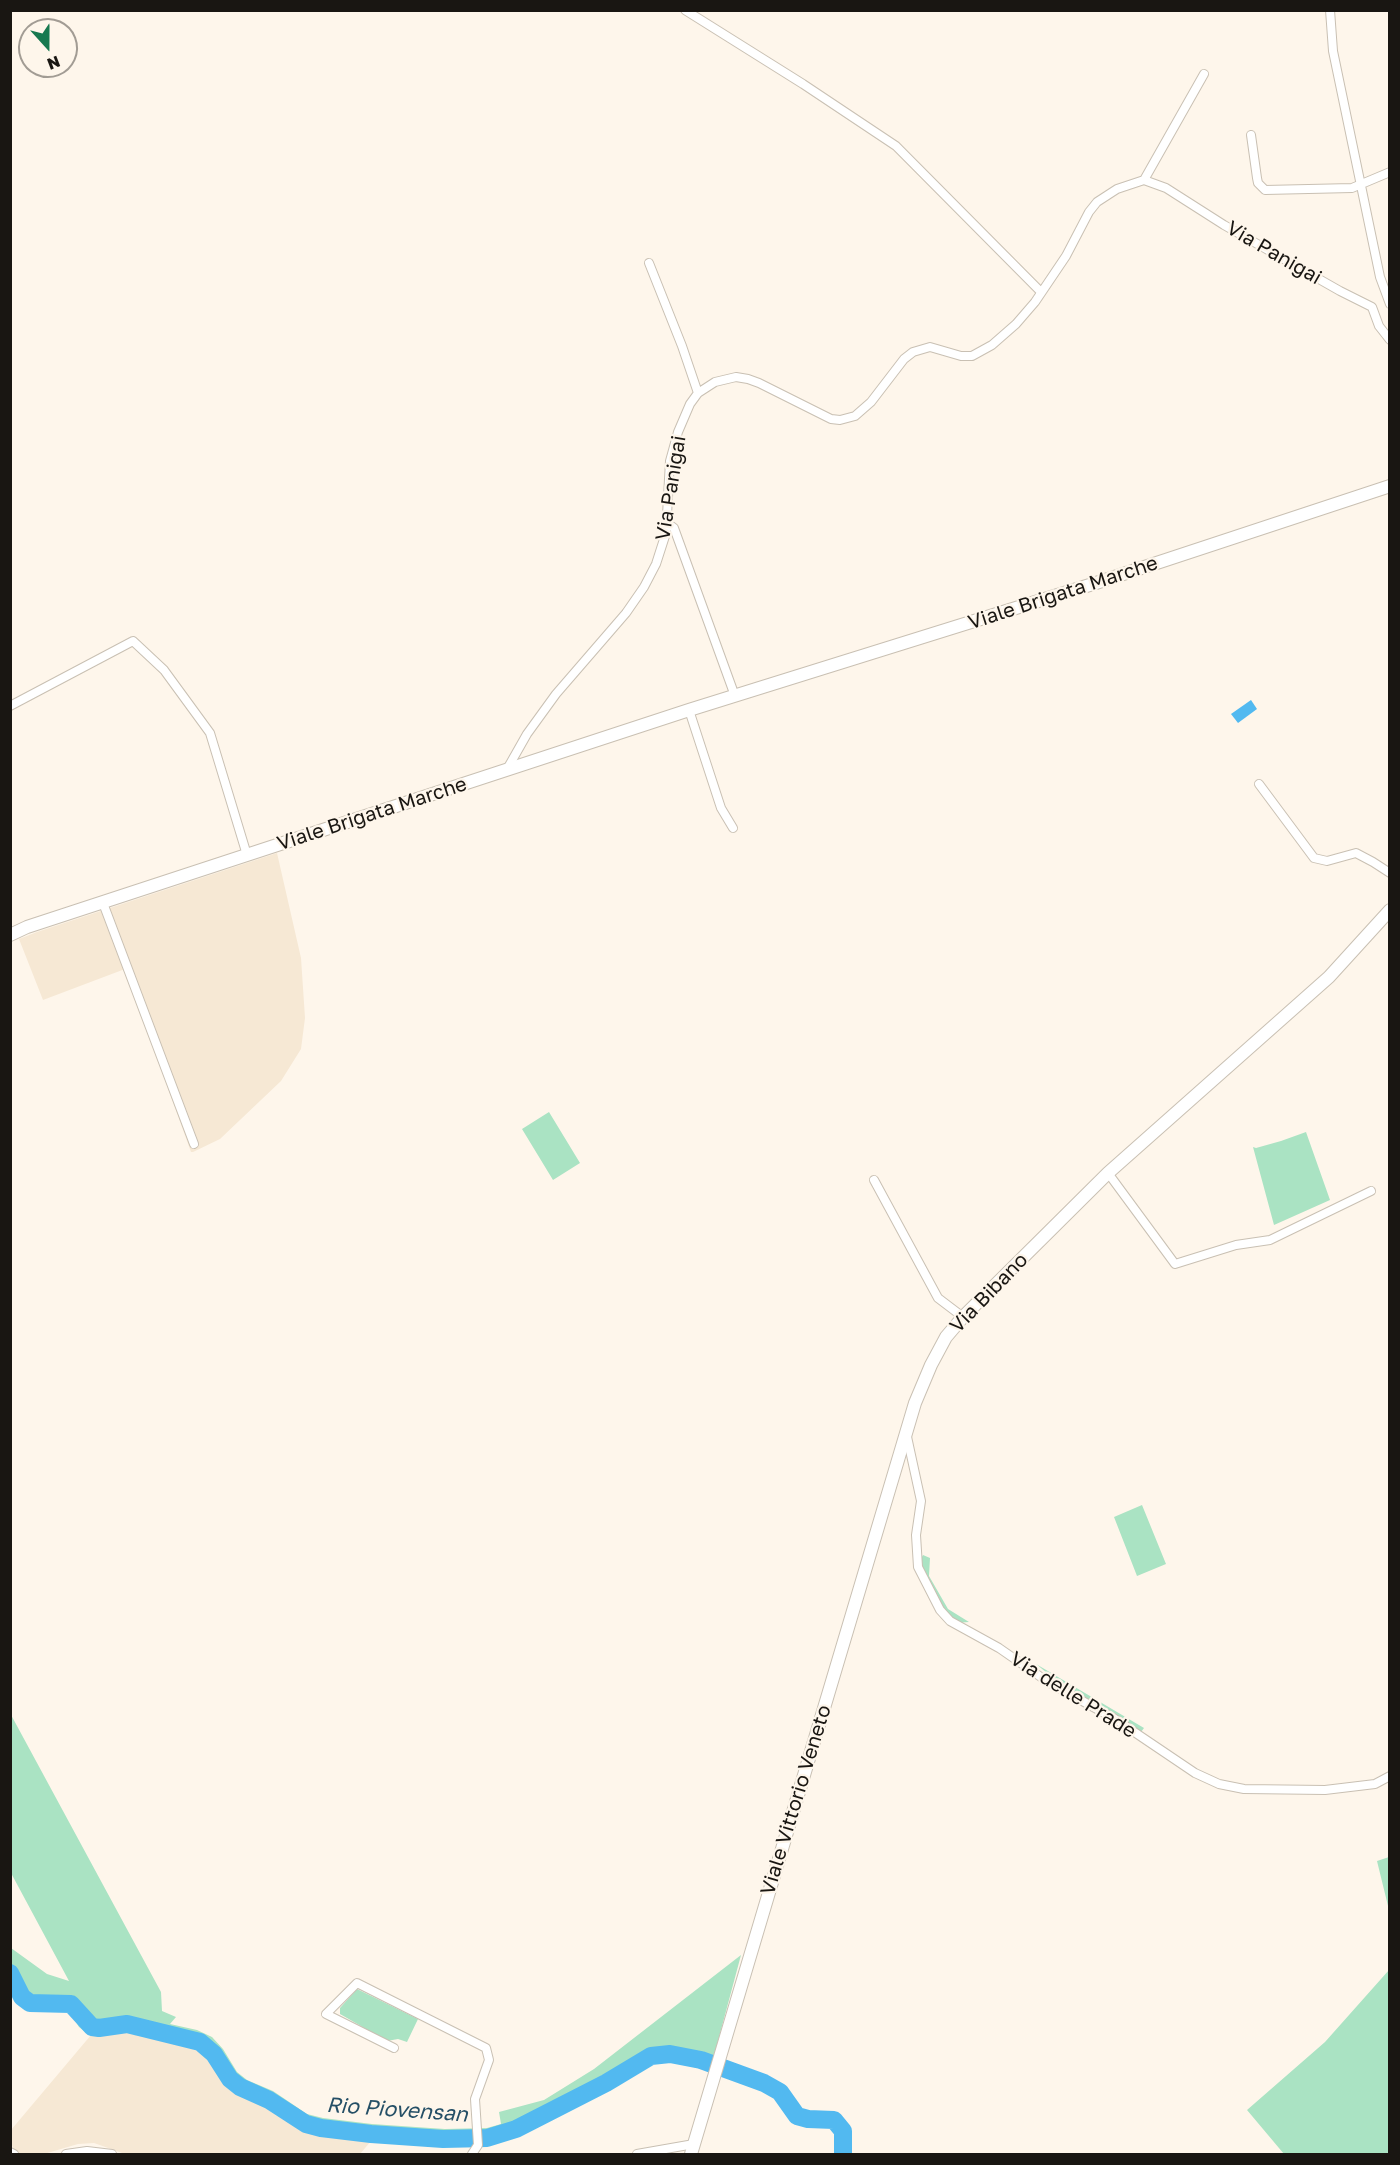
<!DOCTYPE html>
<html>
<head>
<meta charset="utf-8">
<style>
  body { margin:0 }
  #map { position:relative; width:1400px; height:2165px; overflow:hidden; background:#fef6eb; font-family:"Golos Text",sans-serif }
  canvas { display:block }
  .frame { position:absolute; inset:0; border:12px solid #191612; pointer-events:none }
  .north { position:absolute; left:18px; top:18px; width:60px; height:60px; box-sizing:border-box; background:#fef6eb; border:2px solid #a29c94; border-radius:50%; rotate:159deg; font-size:16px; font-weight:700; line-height:24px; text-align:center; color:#191612 }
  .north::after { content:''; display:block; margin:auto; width:21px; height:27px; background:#177950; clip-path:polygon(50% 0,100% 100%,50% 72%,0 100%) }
</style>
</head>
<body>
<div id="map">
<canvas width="1400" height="2165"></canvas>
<div class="frame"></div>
<div class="north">N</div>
</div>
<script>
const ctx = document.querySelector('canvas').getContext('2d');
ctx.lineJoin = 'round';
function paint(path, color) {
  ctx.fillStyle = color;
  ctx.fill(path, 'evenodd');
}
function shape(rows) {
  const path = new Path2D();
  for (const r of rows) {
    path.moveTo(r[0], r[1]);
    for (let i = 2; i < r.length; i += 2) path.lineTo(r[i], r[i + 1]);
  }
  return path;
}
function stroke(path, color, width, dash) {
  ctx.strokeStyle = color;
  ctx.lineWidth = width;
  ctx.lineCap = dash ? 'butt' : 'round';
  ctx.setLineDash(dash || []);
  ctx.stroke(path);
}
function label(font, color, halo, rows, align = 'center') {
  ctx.font = font + ' "Golos Text",sans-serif';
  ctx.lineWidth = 4.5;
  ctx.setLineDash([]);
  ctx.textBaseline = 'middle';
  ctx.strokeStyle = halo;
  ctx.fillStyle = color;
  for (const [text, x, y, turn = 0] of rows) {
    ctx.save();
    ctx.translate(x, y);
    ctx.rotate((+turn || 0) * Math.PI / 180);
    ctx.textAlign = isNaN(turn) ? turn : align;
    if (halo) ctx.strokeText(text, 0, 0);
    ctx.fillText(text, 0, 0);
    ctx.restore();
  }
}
const built = shape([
  [277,853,301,958,305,1018,301,1049,281,1081,220,1139,193,1152,191,1152,125,969,43,1000,19,939,37,932],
  [129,2031,197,2048,205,2054,214,2070,237,2094,265,2106,288,2122,371,2141,360,2154,125,2154,94,2143,78,2144,44,2154,15,2154,11,2142,11,2130,91,2035]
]);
const green = shape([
  [549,1112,580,1163,553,1180,522,1129],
  [1306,1132,1330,1200,1274,1225,1253,1147,1256,1148,1281,1141],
  [1142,1505,1166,1564,1137,1576,1114,1517],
  [923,1555,930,1558,929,1576,948,1609,969,1622,955,1623,929,1591,919,1562],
  [1036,1664,1144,1728,1141,1732,1079,1699],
  [10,1713,161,1992,162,2011,176,2017,170,2024,197,2030,212,2037,223,2049,237,2072,247,2080,273,2091,307,2114,323,2118,372,2124,445,2129,487,2128,501,2124,499,2112,544,2100,594,2069,741,1955,710,2071,673,2062,654,2063,611,2089,523,2134,490,2145,445,2146,370,2141,320,2135,301,2130,265,2106,237,2094,224,2083,205,2054,192,2046,129,2031,100,2036,89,2035,79,2027,69,2011,32,2011,24,2009,13,1997,11,1991,11,1948,47,1974,69,1981,11,1873],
  [1389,1857,1390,1857,1389,1910,1377,1861],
  [1389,1970,1389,2154,1284,2154,1247,2110,1325,2042],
  [357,1989,418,2019,407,2042,398,2039,387,2041,340,2014,340,2008]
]);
const water = shape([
  [1251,700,1257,709,1238,723,1231,714]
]);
const river = shape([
  [10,1973,22,1997,30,2003,71,2004,92,2027,99,2028,127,2024,200,2042,214,2054,230,2079,240,2087,269,2100,306,2124,321,2128,371,2134,443,2139,487,2138,516,2129,606,2083,651,2056,670,2054,701,2060,764,2083,780,2092,797,2116,808,2119,834,2120,843,2131,843,2154]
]);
const street = shape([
  [685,10,803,84,896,146,1041,292],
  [1330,10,1333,51,1380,277,1390,304],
  [1251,135,1257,178,1258,183,1265,190,1352,188,1390,172],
  [1144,180,1204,74],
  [649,263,682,346,698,393],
  [670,525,674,528,735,696],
  [10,706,133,641,164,670,210,733,247,855],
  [689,710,721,808,733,828],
  [506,771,527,734,556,694,626,613,644,587,656,564,666,533,670,461,678,432,690,404,698,393,715,382,736,377,748,379,759,383,831,419,840,420,855,416,871,402,904,359,913,352,930,347,961,356,972,356,992,345,1016,324,1035,302,1066,256,1089,212,1097,202,1117,189,1144,180,1166,188,1224,225,1340,291,1372,307,1379,326,1390,340],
  [1259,784,1314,858,1327,861,1356,853,1373,862,1390,873],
  [103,903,194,1144],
  [1108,1173,1175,1264,1236,1245,1270,1240,1371,1191],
  [874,1180,938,1298,963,1317],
  [906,1432,921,1501,916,1535,918,1567,940,1610,950,1621,999,1648,1048,1682,1115,1719,1195,1773,1219,1784,1244,1789,1325,1790,1375,1784,1390,1776],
  [394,2048,326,2014,357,1983,486,2048,489,2060,475,2099,478,2145,472,2154],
  [10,2152,14,2154],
  [66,2154,87,2151,112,2154],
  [637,2154,694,2144]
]);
const secondary = shape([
  [10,935,27,927,689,710,1096,583,1390,486],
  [691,2154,915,1403,931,1365,946,1337,963,1317,1108,1173,1329,977,1390,910]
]);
const streetNames = [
  ["Via Panigai",1274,253,30],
  ["Via Panigai",671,488,-81],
  ["Viale Brigata Marche",1063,593,-18],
  ["Viale Brigata Marche",372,814,-18],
  ["Via Bibano",989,1293,-46],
  ["Via delle Prade",1073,1695,32],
  ["Viale Vittorio Veneto",796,1800,-73]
];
const waterNames = [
  ["Rio Piovensan",397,2110,4]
];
paint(built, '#f6e8d4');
paint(green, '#aae3c3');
paint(water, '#52b9f0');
stroke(river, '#52b9f0', 18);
stroke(street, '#c9c0b3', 10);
stroke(secondary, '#c9c0b3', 14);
stroke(street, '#fff', 8);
stroke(secondary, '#fff', 12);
label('20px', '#191612', '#fef6eb', streetNames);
label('italic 21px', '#254f66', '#fef6eb', waterNames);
</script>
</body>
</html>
